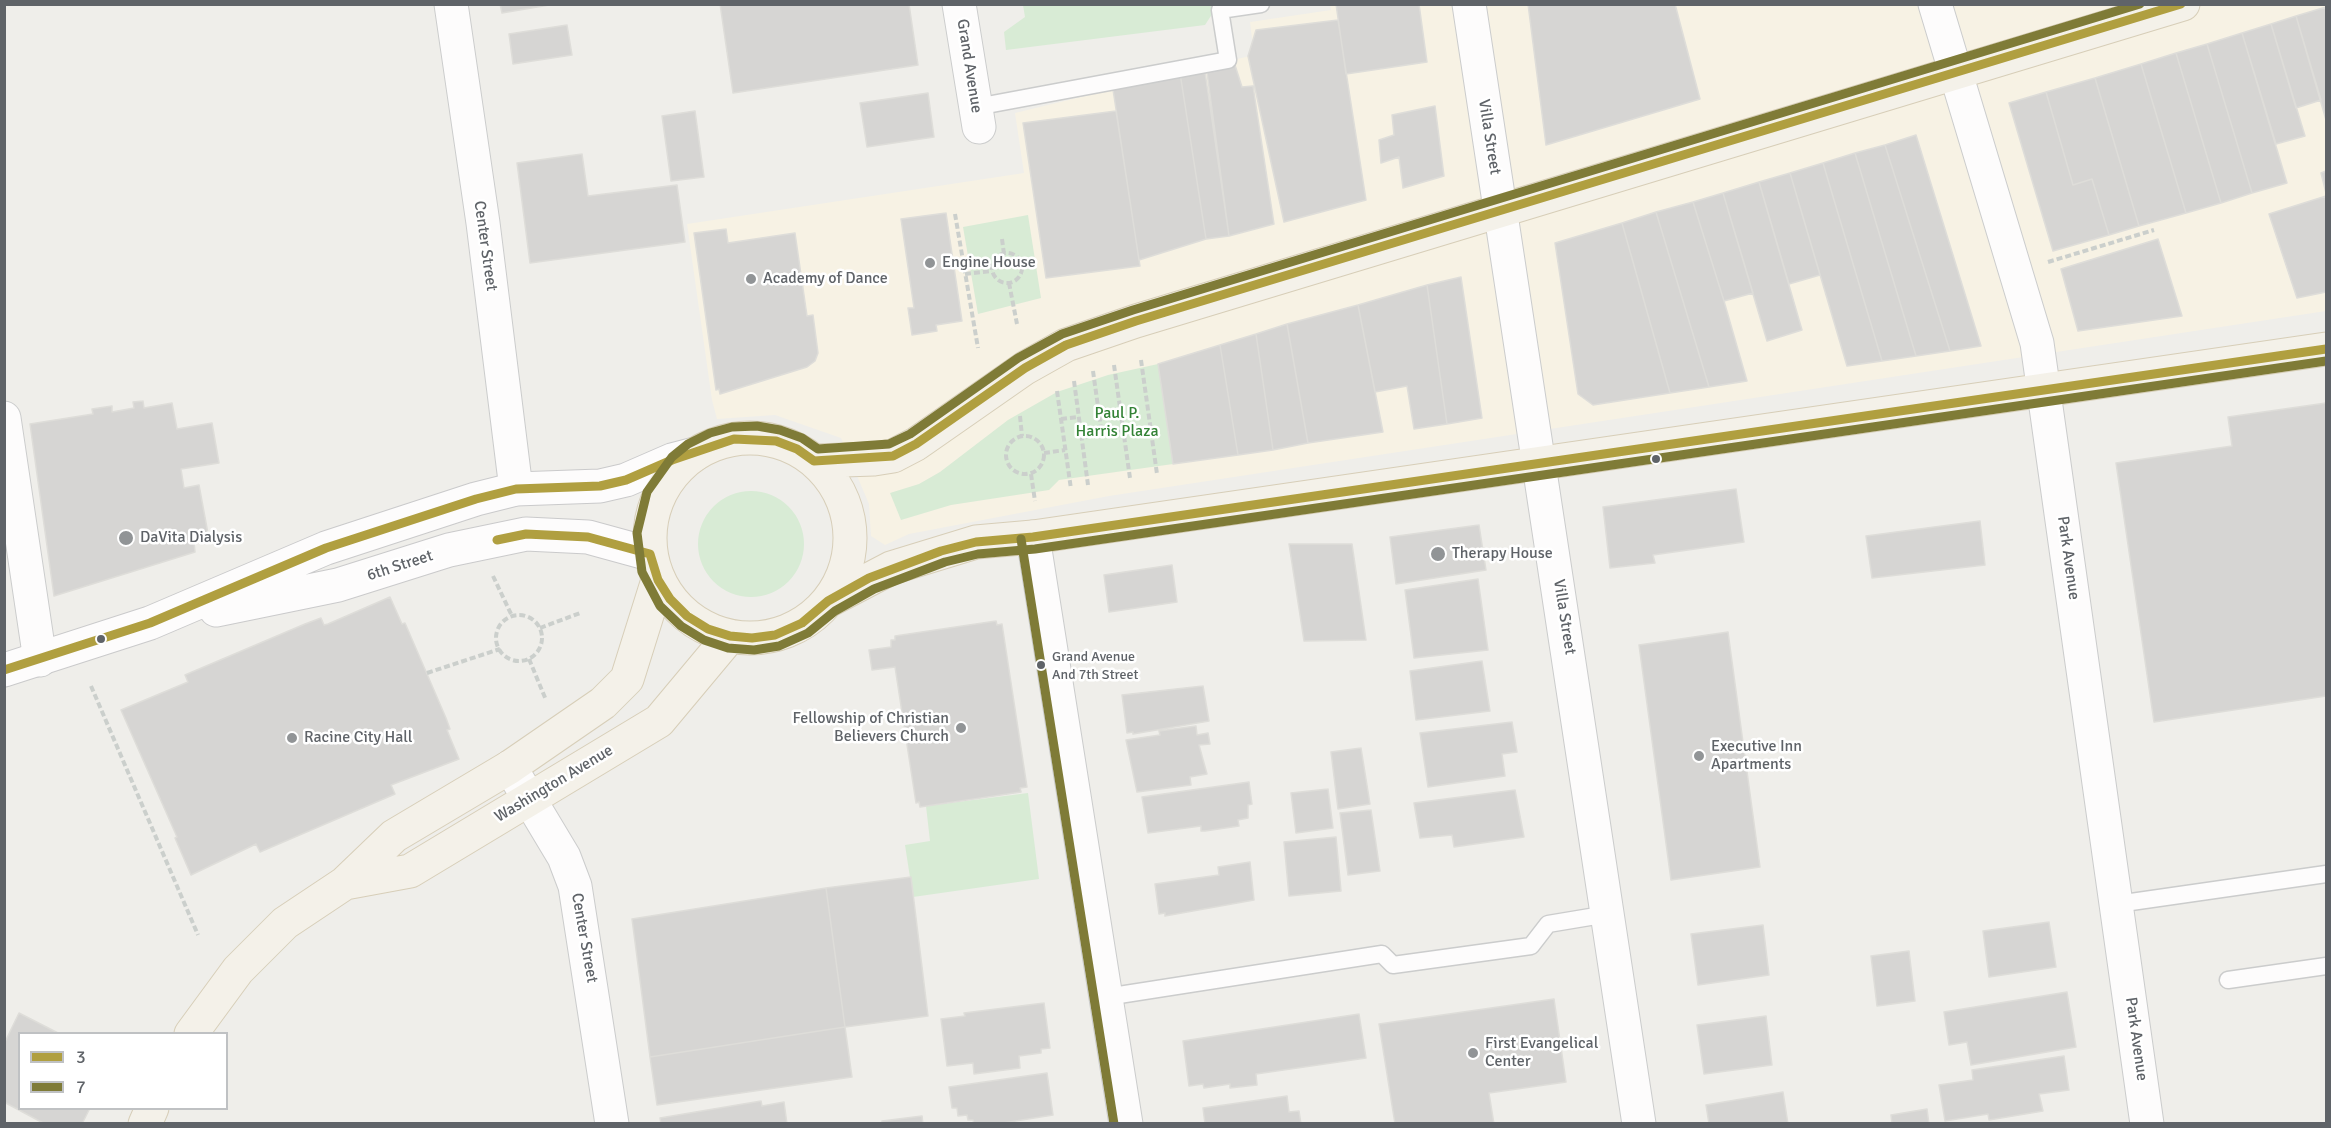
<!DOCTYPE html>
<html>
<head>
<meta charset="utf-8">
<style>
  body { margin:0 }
  #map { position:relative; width:2331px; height:1128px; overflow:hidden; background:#efeeea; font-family:Signika,sans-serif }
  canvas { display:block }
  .frame { position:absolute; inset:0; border:6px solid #5f6368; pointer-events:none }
  .legend { position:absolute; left:18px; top:1032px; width:210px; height:78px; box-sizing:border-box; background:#fff; border:2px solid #bfc1c3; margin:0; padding:8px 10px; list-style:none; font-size:18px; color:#5f6368 }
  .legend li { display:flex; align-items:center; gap:12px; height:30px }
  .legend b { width:30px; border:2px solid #bfc1c3 }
</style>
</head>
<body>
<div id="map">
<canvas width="2331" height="1128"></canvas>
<div class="frame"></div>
<ul class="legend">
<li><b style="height:8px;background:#b09f40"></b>3</li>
<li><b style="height:8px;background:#7f7b37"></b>7</li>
</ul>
</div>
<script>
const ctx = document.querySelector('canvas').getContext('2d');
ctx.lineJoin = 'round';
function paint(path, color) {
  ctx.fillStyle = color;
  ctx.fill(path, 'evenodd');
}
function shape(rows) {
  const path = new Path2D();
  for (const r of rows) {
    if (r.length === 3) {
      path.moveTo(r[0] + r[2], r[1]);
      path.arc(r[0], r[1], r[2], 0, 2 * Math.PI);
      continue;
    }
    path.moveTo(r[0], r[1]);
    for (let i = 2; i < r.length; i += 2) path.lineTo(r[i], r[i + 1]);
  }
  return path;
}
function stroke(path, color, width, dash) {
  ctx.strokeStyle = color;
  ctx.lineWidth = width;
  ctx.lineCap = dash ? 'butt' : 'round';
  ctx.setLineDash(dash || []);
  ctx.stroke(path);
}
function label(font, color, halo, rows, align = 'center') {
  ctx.font = font + ' Signika,sans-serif';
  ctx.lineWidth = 5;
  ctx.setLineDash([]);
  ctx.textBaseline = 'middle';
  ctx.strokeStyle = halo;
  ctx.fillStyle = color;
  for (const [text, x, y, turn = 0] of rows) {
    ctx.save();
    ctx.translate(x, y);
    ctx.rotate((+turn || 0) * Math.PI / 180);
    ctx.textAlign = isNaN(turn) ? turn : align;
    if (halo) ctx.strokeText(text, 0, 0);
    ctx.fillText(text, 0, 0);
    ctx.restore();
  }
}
const commercial = shape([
  [1330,5,2326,5,2326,311,1109,496,909,534,885,545,871,536,869,504,841,438,775,415,717,419,712,400,687,224,1024,173,1015,113,1254,55,1250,22,1331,10]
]);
const green = shape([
  [1023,5,1218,5,1205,25,1006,50,1004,32,1025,17],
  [1028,215,1041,298,978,314,963,227],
  [1158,364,1173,464,1059,480,1049,490,951,505,901,520,890,493,919,484,940,472,1008,420,1057,392,1108,375],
  [751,544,53],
  [1028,793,1039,879,913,897,905,845,930,841,926,806]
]);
const building = shape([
  [500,4,555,4,502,13,500,4],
  [720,4,909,4,918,65,733,93,720,4],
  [1336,4,1419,4,1427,62,1346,74,1336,4],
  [1528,4,1675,4,1700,99,1546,145,1528,4],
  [2326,7,2326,120,2296,16,2326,7],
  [2296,16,2321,100,2296,108,2271,24,2296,16],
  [1338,20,1366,200,1284,222,1248,56,1256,30,1338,20],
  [2271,24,2305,136,2276,144,2242,33,2271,24],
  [567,25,572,55,513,64,509,34,567,25],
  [2242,33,2287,183,2252,193,2207,44,2242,33],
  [2207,44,2252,193,2221,203,2176,53,2207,44],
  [2176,53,2221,203,2186,213,2141,64,2176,53],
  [1234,62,1242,87,1253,86,1274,224,1229,236,1206,65,1234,62],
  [2141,64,2186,213,2139,226,2095,78,2141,64],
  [1204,65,1229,236,1206,239,1180,73,1204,65],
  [1180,73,1206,239,1139,260,1112,83,1180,73],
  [2095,78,2139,226,2109,235,2092,179,2073,185,2046,92,2095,78],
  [2046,92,2073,185,2092,179,2109,235,2053,251,2009,103,2046,92],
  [928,93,934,137,867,147,860,103,928,93],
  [1435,106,1444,176,1403,188,1399,157,1381,163,1379,140,1394,135,1392,115,1435,106],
  [695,111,704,177,671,181,662,116,695,111],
  [1116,111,1140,266,1046,278,1023,123,1116,111],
  [1916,135,1981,346,1950,351,1885,145,1916,135],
  [1885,145,1950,351,1916,356,1855,153,1885,145],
  [1855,153,1916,356,1882,361,1823,163,1855,153],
  [582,154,588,196,677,185,685,242,530,263,517,163,582,154],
  [1823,163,1882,361,1847,366,1790,173,1823,163],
  [2326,171,2326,193,2321,173,2326,171],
  [1790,173,1820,275,1789,284,1759,182,1790,173],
  [1759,182,1802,330,1767,341,1723,193,1759,182],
  [1723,193,1753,293,1724,301,1693,202,1723,193],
  [2326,196,2326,292,2297,298,2269,214,2326,196],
  [1693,202,1724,301,1747,381,1709,387,1656,212,1693,202],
  [1656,212,1709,387,1670,393,1622,223,1656,212],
  [946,213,962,321,936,325,937,331,912,335,908,308,914,308,901,219,946,213],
  [1622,223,1670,393,1593,405,1578,394,1555,243,1622,223],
  [726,229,728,243,795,233,807,316,813,315,818,353,815,361,807,367,720,394,719,389,716,390,694,233,726,229],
  [2158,239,2182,316,2078,331,2061,269,2158,239],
  [1461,277,1482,418,1447,424,1427,285,1461,277],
  [1427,285,1447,424,1414,429,1407,386,1375,392,1358,305,1427,285],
  [1358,305,1383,432,1308,443,1287,324,1358,305],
  [1287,324,1308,443,1273,450,1256,334,1287,324],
  [1256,334,1273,450,1238,455,1220,345,1256,334],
  [1220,345,1238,455,1173,464,1158,364,1220,345],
  [143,401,144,408,172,403,177,429,212,423,219,463,181,469,184,488,199,485,209,539,194,542,195,552,54,596,30,424,93,414,92,409,112,406,112,412,134,408,133,402,143,401],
  [2326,403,2326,696,2154,722,2116,463,2232,446,2228,417,2326,403],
  [1736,489,1744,542,1653,555,1655,563,1610,568,1603,507,1736,489],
  [1980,521,1985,565,1872,578,1866,536,1980,521],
  [1479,525,1486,570,1396,584,1390,537,1479,525],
  [1289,544,1352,544,1366,640,1304,641,1289,544],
  [1172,565,1177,602,1109,612,1104,575,1172,565],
  [1478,579,1488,650,1414,658,1405,590,1478,579],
  [390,597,402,624,405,623,446,718,450,729,447,730,459,759,391,785,395,794,260,852,256,844,191,875,175,838,177,837,121,710,188,682,185,675,305,624,321,618,324,625,328,624,390,597],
  [996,621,997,625,1002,624,1027,787,1020,788,1021,792,920,807,919,802,916,803,895,667,872,670,869,650,891,647,891,640,895,640,895,636,996,621],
  [1728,632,1760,867,1671,880,1639,645,1728,632],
  [1482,661,1490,711,1416,720,1410,671,1482,661],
  [1203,686,1209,721,1133,734,1133,732,1127,733,1122,695,1203,686],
  [1512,722,1517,752,1502,754,1505,776,1428,787,1420,733,1512,722],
  [1196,726,1197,735,1208,733,1210,744,1199,745,1207,774,1190,777,1191,785,1137,792,1126,740,1160,735,1159,731,1196,726],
  [1361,748,1370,804,1338,809,1331,752,1361,748],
  [1249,782,1252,804,1248,805,1248,818,1238,820,1239,826,1205,831,1201,831,1201,826,1148,833,1142,797,1249,782],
  [1328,789,1333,828,1296,833,1291,793,1328,789],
  [1515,790,1524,837,1454,847,1452,835,1420,838,1414,803,1515,790],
  [1371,810,1380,871,1348,875,1340,813,1371,810],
  [1336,837,1341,891,1289,896,1284,842,1336,837],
  [1250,862,1254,900,1165,916,1165,913,1159,914,1155,884,1219,875,1218,867,1250,862],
  [911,877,928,1016,845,1027,826,888,911,877],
  [826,888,845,1027,650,1057,632,919,826,888],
  [2049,922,2056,967,1989,977,1983,931,2049,922],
  [1763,925,1769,975,1698,985,1691,934,1763,925],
  [1909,951,1915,1001,1877,1006,1871,956,1909,951],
  [2067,992,2076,1047,1971,1065,1967,1042,1949,1045,1944,1012,2067,992],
  [1554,999,1566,1082,1489,1093,1494,1124,1395,1124,1379,1024,1554,999],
  [1044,1003,1050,1048,1041,1049,1041,1053,1019,1056,1020,1068,974,1074,973,1063,947,1066,941,1019,965,1016,964,1013,1044,1003],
  [19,1013,60,1034,20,1034,20,1108,90,1108,82,1124,45,1124,4,1102,4,1044,19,1013],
  [1359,1014,1366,1058,1256,1074,1257,1085,1230,1088,1230,1084,1204,1088,1203,1084,1189,1086,1183,1041,1359,1014],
  [1766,1016,1772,1065,1704,1074,1697,1025,1766,1016],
  [845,1027,852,1077,657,1105,650,1057,845,1027],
  [2064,1056,2069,1090,2039,1094,2043,1111,1989,1120,1988,1114,1945,1121,1939,1085,1973,1080,1972,1070,2064,1056],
  [1047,1073,1053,1115,997,1124,974,1124,973,1120,968,1120,967,1115,958,1116,957,1108,952,1108,949,1087,1047,1073],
  [1783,1092,1788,1124,1709,1124,1706,1105,1783,1092],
  [1287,1096,1289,1112,1299,1111,1301,1124,1205,1124,1203,1108,1287,1096],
  [761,1101,762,1106,784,1102,787,1124,661,1124,660,1118,761,1101],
  [1927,1109,1929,1124,1892,1124,1891,1115,1927,1109],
  [922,1116,923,1124,882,1124,882,1121,922,1116]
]);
const path = shape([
  [955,214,978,348],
  [1002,239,1004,254],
  [1007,268,15],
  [2048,262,2154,230],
  [1022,265,1035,263],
  [965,274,992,271],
  [1009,283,1017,324],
  [1141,360,1157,474],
  [1114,365,1130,478],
  [1093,371,1102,435],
  [1074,381,1088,485],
  [1057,391,1071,489],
  [1020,416,1022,436],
  [1061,419,1079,417],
  [1025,455,19],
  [1081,437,1150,428],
  [1044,453,1065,450],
  [1031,474,1035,501],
  [493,576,512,616],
  [519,638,23],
  [540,628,580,613],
  [529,659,546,700],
  [427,673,500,649],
  [91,686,198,935]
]);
const lane = shape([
  [976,107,1228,60,1220,10,1261,4],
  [2117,904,2326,874],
  [2228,980,2326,966],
  [1106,997,1382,954,1393,965,1531,946,1548,924,1608,914]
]);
const street = shape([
  [451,4,483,223,516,489],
  [959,4,979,127],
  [1469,4,1639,1124],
  [1935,4,2037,343,2147,1124],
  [4,418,40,660],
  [1033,537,1126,1124],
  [510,767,564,857,575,886,612,1124]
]);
const secondary = shape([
  [216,610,338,585,449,550,526,534,588,537,650,554],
  [4,670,150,623,326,548,476,499,516,489,600,486,626,480,672,460,695,454]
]);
const primary = shape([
  [750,538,100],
  [814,461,874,459,893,456,916,444,1025,368,1066,345,1136,321,2183,4],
  [828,601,891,568,976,542,1033,537,2326,349],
  [345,883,410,871,659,721,730,636],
  [191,1034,238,970,285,923,345,883,394,836,510,767,603,703,627,679,658,580],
  [145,1124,152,1108]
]);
const bus1 = shape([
  [497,540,526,534,588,537,650,554,658,580,670,599,687,616,708,629,730,636,752,638,775,635,802,623,828,601,869,578,941,551,976,542,1033,537,2326,349],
  [4,670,150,623,326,548,476,499,516,489,600,486,626,480,672,460,734,439,776,441,797,449,814,461,893,456,916,444,1025,368,1066,345,1136,321,2181,4]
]);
const bus2 = shape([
  [2140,4,1133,310,1062,334,1018,358,910,434,889,444,818,449,802,438,780,430,757,426,732,427,710,433,688,444,672,457,647,492,637,533,642,572,660,606,681,626,704,640,728,648,754,650,779,646,808,633,835,611,874,589,945,562,978,554,1035,549,2326,361],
  [1021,539,1114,1124]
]);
const markers = [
  [930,263,6,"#919496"],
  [751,279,6,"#919496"],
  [1656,459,5,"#5f6368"],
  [126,538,8,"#919496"],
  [1438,554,8,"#919496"],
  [101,639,5,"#5f6368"],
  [1041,665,5,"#5f6368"],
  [961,728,6,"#919496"],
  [292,738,6,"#919496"],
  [1699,756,6,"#919496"],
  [1473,1053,6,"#919496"]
];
const busNames = [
  ["Grand Avenue",1052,657],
  ["And 7th Street",1052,675]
];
const streetNames = [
  ["Grand Avenue",969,66,81],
  ["Villa Street",1489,137,81],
  ["Center Street",485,246,82],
  ["Park Avenue",2068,558,82],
  ["6th Street",400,566,-18],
  ["Villa Street",1564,617,81],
  ["Washington Avenue",554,784,-31],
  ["Center Street",584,938,80],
  ["Park Avenue",2136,1039,82]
];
const poiNames = [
  ["Engine House",942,263],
  ["Academy of Dance",763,279],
  ["DaVita Dialysis",140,538],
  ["Therapy House",1452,554],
  ["Fellowship of Christian",949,719,"right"],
  ["Believers Church",949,737,"right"],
  ["Racine City Hall",304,738],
  ["Executive Inn",1711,747],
  ["Apartments",1711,765],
  ["First Evangelical",1485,1044],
  ["Center",1485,1062]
];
const parkNames = [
  ["Paul P.",1117,414],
  ["Harris Plaza",1117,432]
];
paint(commercial, '#f7f2e4');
paint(green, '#d8ebd5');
paint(building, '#d6d5d3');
stroke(building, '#deddd9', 1.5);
stroke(lane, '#cbcccc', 19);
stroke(street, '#cbcccc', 35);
stroke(secondary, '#cacacb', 35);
stroke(primary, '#d7ceb8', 35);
stroke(path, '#cbcfcc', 4, [6, 3]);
stroke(lane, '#fdfcfc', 16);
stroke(street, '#fdfcfc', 33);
stroke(secondary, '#fdfcfc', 33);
stroke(primary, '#f4f1e9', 33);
stroke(bus1, '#b09f40', 9);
stroke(bus2, '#7f7b37', 9);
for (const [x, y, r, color] of markers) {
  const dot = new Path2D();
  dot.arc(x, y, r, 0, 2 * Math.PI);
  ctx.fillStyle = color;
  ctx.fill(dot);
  stroke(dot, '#fff', 2);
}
label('14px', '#5f6368', '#fff', busNames, 'left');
label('16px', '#5f6368', '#fff', streetNames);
label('16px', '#5f6368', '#fff', poiNames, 'left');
label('16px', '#338235', '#fff', parkNames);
</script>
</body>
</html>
